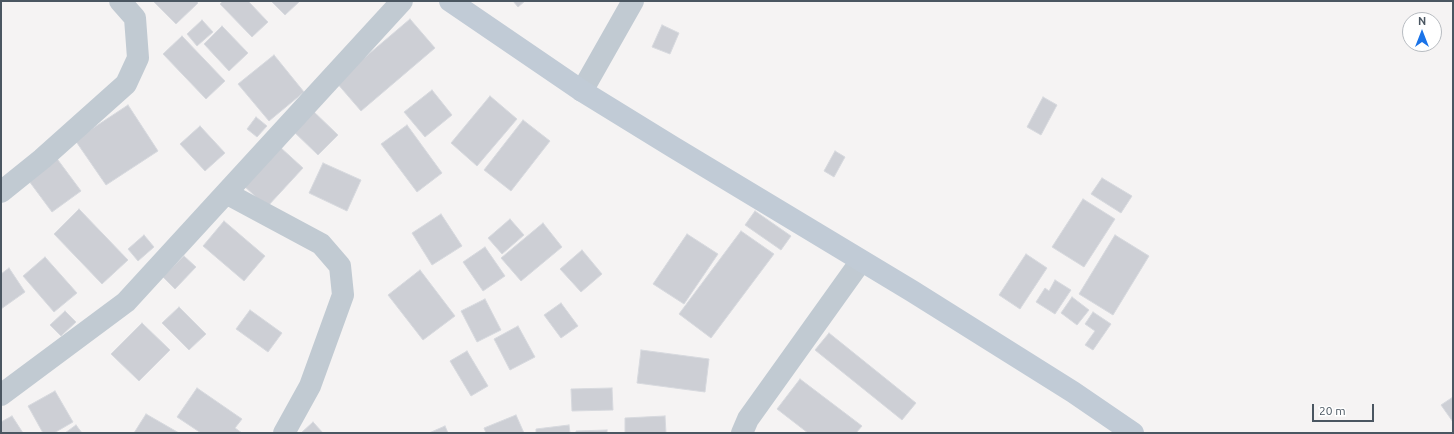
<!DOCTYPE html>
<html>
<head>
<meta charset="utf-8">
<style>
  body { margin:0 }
  #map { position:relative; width:1454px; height:434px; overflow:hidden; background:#f5f3f3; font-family:Ubuntu,sans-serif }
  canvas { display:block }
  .frame { position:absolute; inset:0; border:2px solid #4a5661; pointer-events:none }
  .north { position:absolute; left:1402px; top:12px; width:40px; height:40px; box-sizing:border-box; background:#fff; border:1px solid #b7bbc0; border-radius:50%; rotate:0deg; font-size:11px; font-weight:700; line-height:16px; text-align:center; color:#4a5661 }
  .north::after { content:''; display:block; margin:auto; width:14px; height:18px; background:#1a73e8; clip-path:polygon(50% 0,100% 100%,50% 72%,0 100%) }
  .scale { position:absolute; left:1312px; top:404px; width:62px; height:18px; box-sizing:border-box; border:2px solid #4a5661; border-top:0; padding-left:5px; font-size:12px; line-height:14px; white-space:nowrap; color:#4a5661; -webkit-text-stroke:3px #fff; paint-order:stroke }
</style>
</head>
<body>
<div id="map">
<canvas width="1454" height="434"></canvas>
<div class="frame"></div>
<div class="north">N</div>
<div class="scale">20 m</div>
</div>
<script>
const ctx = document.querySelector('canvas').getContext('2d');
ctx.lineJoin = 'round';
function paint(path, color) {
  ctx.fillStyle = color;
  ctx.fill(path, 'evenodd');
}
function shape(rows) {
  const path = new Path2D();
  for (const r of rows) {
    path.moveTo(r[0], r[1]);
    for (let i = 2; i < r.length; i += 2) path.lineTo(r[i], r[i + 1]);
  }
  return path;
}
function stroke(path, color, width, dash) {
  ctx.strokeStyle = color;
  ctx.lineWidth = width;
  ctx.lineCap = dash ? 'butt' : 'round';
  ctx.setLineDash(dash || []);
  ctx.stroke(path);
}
const building = shape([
  [153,1,196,1,198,3,176,24,153,1],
  [223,1,248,1,268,22,252,37,220,4,223,1],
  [271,1,300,1,285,15,271,1],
  [513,1,525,1,518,7,513,1],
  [410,19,435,48,361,111,336,82,410,19],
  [202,20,213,32,197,46,187,34,202,20],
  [662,25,679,33,670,54,652,47,662,25],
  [222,26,248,53,229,71,204,44,222,26],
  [182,36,225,81,206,99,163,54,182,36],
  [274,55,304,92,269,121,238,84,274,55],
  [432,90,452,115,425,137,404,112,432,90],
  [490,96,517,119,477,166,451,143,490,96],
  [1043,97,1057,105,1041,135,1027,127,1043,97],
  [128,105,158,151,106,185,75,140,128,105],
  [310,108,338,135,318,155,290,128,310,108],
  [256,117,267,126,257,137,247,129,256,117],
  [523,120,550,141,511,191,484,170,523,120],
  [407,125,442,173,417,192,381,144,407,125],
  [200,126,225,153,205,171,180,144,200,126],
  [280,147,303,168,267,207,244,186,280,147],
  [835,151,845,157,834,177,824,171,835,151],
  [55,156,81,191,52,212,26,177,55,156],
  [323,163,361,180,347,211,309,193,323,163],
  [1102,178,1132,196,1121,213,1091,194,1102,178],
  [1083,199,1115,219,1084,267,1052,247,1083,199],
  [79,209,128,260,102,284,54,234,79,209],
  [755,211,791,236,781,250,745,225,755,211],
  [441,214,462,246,432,265,412,233,441,214],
  [510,219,524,235,502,254,488,238,510,219],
  [224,221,265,256,244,281,203,246,224,221],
  [543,223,562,247,521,281,501,258,543,223],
  [741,231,774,254,711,338,679,314,741,231],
  [687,234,718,254,684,304,653,284,687,234],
  [144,235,154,247,138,261,128,249,144,235],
  [1115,235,1149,256,1113,315,1079,294,1115,235],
  [485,247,505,276,483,291,463,262,485,247],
  [582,250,602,274,581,292,560,269,582,250],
  [1026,254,1047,268,1020,309,999,295,1026,254],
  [184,256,196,267,175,289,163,277,184,256],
  [45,257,77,293,54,312,23,276,45,257],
  [9,268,25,292,1,309,1,274,9,268],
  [420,270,455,316,423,340,388,295,420,270],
  [1055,280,1071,290,1055,314,1036,302,1045,288,1049,291,1055,280],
  [1072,297,1089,310,1077,325,1061,313,1072,297],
  [485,299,501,330,477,342,461,311,485,299],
  [561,303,578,326,561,338,544,315,561,303],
  [179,307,206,334,189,350,162,323,179,307],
  [250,310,282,333,268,352,236,329,250,310],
  [65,311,76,322,61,336,50,325,65,311],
  [1093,312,1111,324,1093,350,1085,345,1095,331,1085,324,1093,312],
  [142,323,170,350,139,381,111,354,142,323],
  [518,326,535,357,510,370,494,339,518,326],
  [829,333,916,403,902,420,815,350,829,333],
  [641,350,709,359,705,392,637,383,641,350],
  [467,351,488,386,471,396,450,361,467,351],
  [800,379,862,426,856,433,808,433,777,409,800,379],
  [197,388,242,419,235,428,242,433,201,433,177,417,197,388],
  [612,388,613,410,572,411,571,389,612,388],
  [55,391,73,422,54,433,43,433,28,406,55,391],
  [1453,397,1453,422,1441,405,1453,397],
  [146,414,179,433,134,433,146,414],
  [516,415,524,433,486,433,484,428,516,415],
  [12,416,23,433,1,433,1,422,12,416],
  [665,416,666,433,625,433,625,418,665,416],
  [313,422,323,433,301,433,313,422],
  [76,425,82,433,65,433,76,425],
  [569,425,570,433,536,433,536,429,569,425],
  [445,426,448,433,429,433,445,426],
  [607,430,607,433,576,433,576,431,607,430]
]);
const street = shape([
  [582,91,633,1],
  [1,192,42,159,126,84,138,58,135,18,120,1],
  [226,193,321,244,340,266,343,295,310,386,284,433],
  [1,395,126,302,402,1],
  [742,433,748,419,861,261]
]);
const secondary = shape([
  [450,1,582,91,673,147,912,291,1073,392,1133,433]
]);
paint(building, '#cdcfd5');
stroke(building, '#d7d9de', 1);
stroke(street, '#c1cad2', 22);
stroke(secondary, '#c1cbd6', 22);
</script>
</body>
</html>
